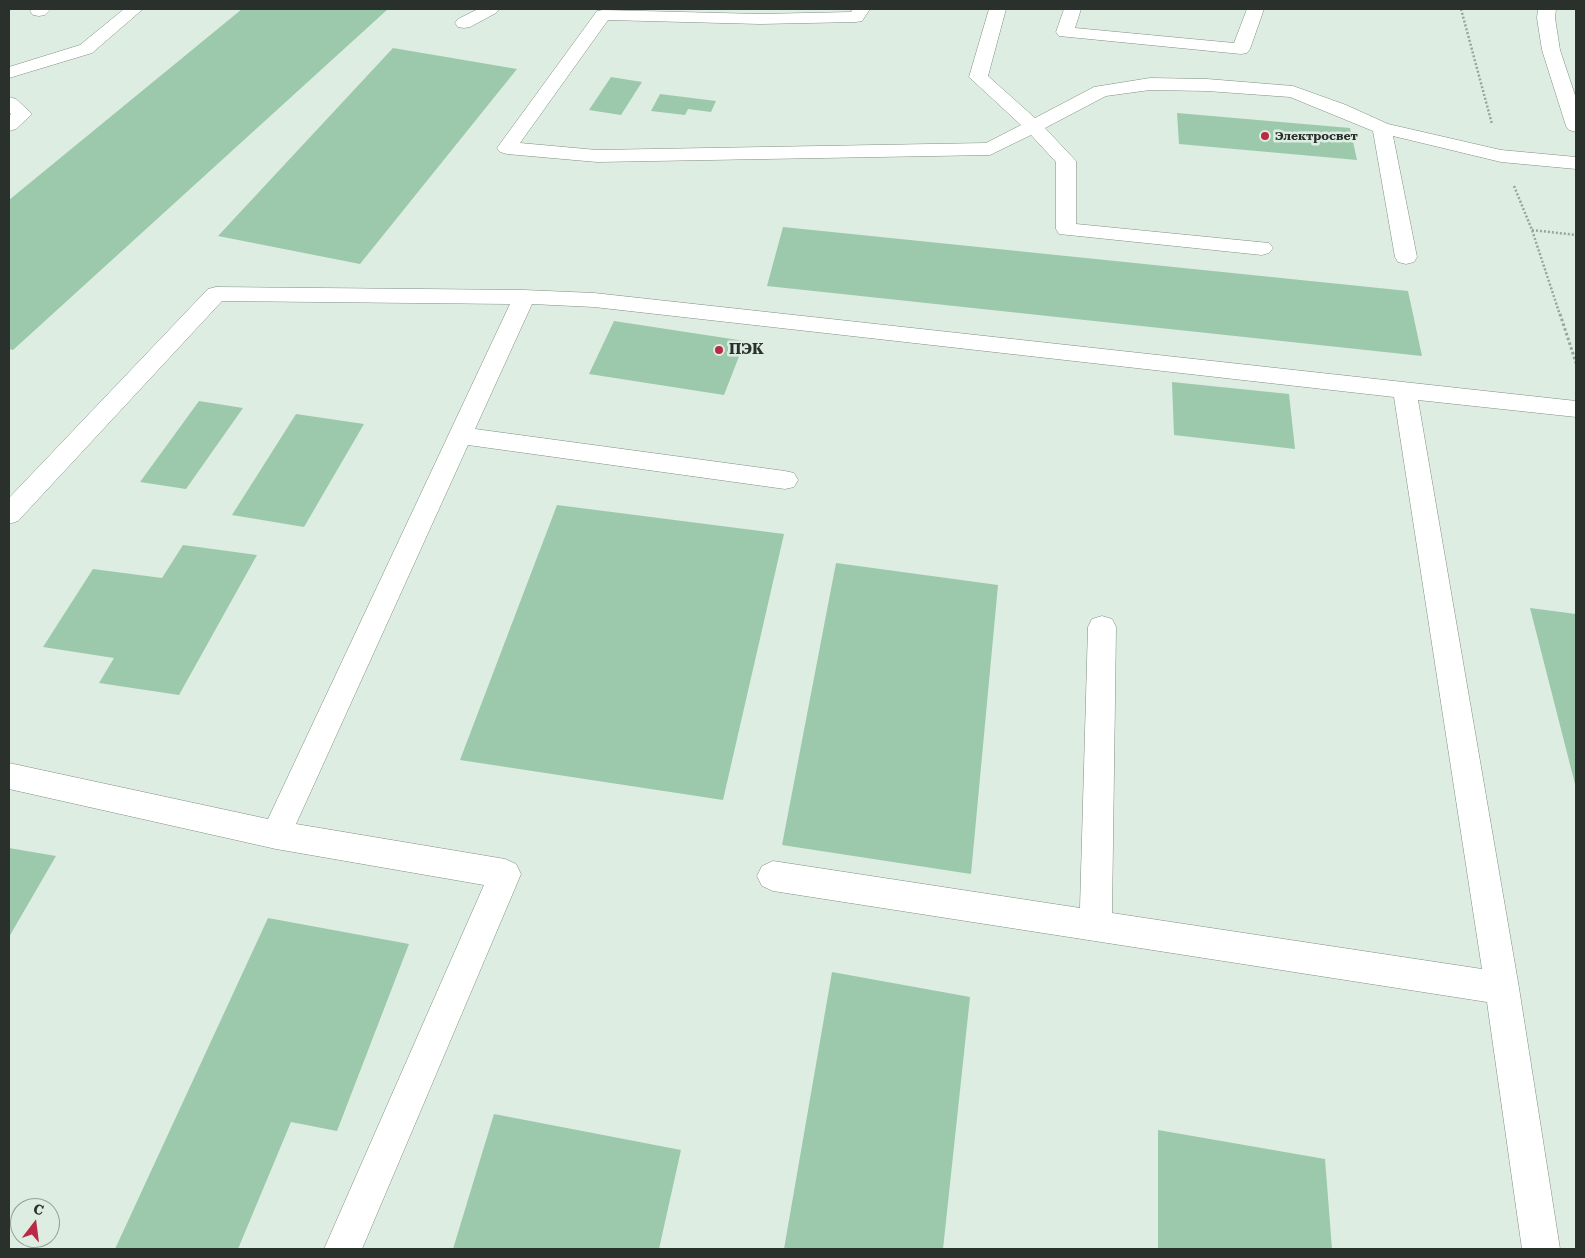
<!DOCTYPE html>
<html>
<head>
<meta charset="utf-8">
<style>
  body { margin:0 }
  #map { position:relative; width:1585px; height:1258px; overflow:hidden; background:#ddede2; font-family:"Roboto Serif",serif }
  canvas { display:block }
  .frame { position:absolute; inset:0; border:10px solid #2a302c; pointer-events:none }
  .north { position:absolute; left:10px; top:1198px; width:50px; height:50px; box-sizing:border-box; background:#ddede2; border:1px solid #95a199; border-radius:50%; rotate:15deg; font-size:14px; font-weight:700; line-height:20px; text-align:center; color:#2a302c }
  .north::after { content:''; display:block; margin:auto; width:18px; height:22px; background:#bb2a45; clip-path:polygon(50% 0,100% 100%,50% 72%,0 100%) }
</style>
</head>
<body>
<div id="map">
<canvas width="1585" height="1258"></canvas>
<div class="frame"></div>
<div class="north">С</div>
</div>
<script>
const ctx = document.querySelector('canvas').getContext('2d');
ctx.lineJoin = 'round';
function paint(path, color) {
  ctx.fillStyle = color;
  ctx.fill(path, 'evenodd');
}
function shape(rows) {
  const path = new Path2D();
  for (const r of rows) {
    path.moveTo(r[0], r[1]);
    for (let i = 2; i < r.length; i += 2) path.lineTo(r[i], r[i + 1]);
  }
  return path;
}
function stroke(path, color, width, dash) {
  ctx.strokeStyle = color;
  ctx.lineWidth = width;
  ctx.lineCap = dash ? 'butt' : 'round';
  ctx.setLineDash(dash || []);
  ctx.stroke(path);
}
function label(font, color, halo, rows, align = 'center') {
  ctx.font = font + ' "Roboto Serif",serif';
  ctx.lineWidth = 5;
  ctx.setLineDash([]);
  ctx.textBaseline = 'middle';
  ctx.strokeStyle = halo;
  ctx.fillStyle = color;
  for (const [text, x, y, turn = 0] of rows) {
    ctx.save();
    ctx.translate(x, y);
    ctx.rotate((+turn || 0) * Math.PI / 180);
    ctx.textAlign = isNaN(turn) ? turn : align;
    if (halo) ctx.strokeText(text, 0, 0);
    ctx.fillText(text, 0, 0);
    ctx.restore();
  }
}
const building = shape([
  [242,9,388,9,13,350,9,349,9,200],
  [393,48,517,69,360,264,218,236],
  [611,77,642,82,621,115,589,110],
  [660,94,716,101,711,112,688,109,685,115,651,111],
  [1177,113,1350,128,1357,160,1179,144],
  [783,227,1408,291,1422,356,767,286],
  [614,321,745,341,724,395,589,374],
  [1172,382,1289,394,1295,449,1174,435],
  [199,401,243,408,186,489,140,482],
  [296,414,364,424,304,527,232,515],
  [557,505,784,534,723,800,460,760],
  [183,545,257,555,179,695,99,683,114,658,43,647,93,569,162,578],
  [836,563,998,585,971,874,782,845],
  [1530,608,1576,614,1576,788],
  [9,848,56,856,9,937],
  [268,918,409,944,337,1131,291,1122,238,1249,115,1249],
  [832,972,970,997,943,1249,784,1249],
  [494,1114,681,1150,659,1249,453,1249],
  [1158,1130,1325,1159,1332,1249,1158,1249]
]);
const pathFar1 = shape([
  [1461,9,1492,124],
  [1514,186,1532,230,1560,315],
  [1532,230,1576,235]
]);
const path = shape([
  [1560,314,1576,363]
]);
const minor = shape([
  [32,9,51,9,45,15,39,16,33,15,30,11,32,9],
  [124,9,143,9,92,53,9,78,9,67,80,45,124,9],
  [478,9,499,9,496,13,470,27,464,28,458,27,455,23,458,19,478,9],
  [853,9,870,9,862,21,856,22,760,24,608,20,520,143,597,150,986,143,1021,125,969,77,989,9,1006,9,988,76,1035,118,1094,87,1150,78,1207,79,1293,86,1346,105,1388,124,1501,150,1576,157,1576,169,1501,162,1393,136,1417,257,1414,262,1406,264,1398,262,1395,257,1373,131,1290,97,1207,91,1150,90,1106,96,1045,128,1076,161,1076,224,1269,243,1273,248,1269,253,1262,255,1059,234,1056,229,1056,162,1031,135,990,155,597,162,507,154,500,152,497,148,597,11,603,10,760,14,851,12,853,9],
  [1064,9,1081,9,1075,28,1234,43,1247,9,1264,9,1250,49,1247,53,1241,54,1059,36,1056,32,1064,9],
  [9,97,16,99,32,114,16,129,9,131,9,116,11,114,9,112,9,97],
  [216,287,524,290,594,293,1576,401,1576,417,1418,400,1519,988,1560,1249,1522,1249,1487,1002,773,891,762,886,757,876,762,866,773,861,1080,908,1088,627,1092,619,1102,616,1112,619,1116,627,1112,913,1482,969,1394,397,594,307,532,304,475,429,785,471,794,473,798,480,794,487,785,489,468,445,296,824,505,859,516,864,521,874,362,1249,324,1249,484,885,276,849,9,789,9,763,268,819,510,304,222,301,18,521,9,524,9,498,208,289,216,287]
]);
const major = shape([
  [1538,9,1556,9,1555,18,1560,50,1576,98,1576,132,1569,130,1566,126,1542,50,1537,18,1538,9]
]);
const markers = [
  [1265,136,5,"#bb2a45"],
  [719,350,5,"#bb2a45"]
];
const farPoinames = [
  ["Электросвет",1275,136]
];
const poiNames = [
  ["ПЭК",729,350]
];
paint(building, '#9cc9ab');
stroke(minor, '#818e85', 1);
stroke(major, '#818e85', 1);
stroke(pathFar1, '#98a49c', 2.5, [2, 2]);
stroke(path, '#98a49c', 3, [2.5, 2.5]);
paint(minor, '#fff');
paint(major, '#fff');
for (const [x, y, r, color] of markers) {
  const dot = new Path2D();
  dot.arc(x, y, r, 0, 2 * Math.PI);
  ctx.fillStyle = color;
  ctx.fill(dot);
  stroke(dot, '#ddede2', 2);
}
label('bold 12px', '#2a302c', '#ddede2', farPoinames, 'left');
label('bold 15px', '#2a302c', '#ddede2', poiNames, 'left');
</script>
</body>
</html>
